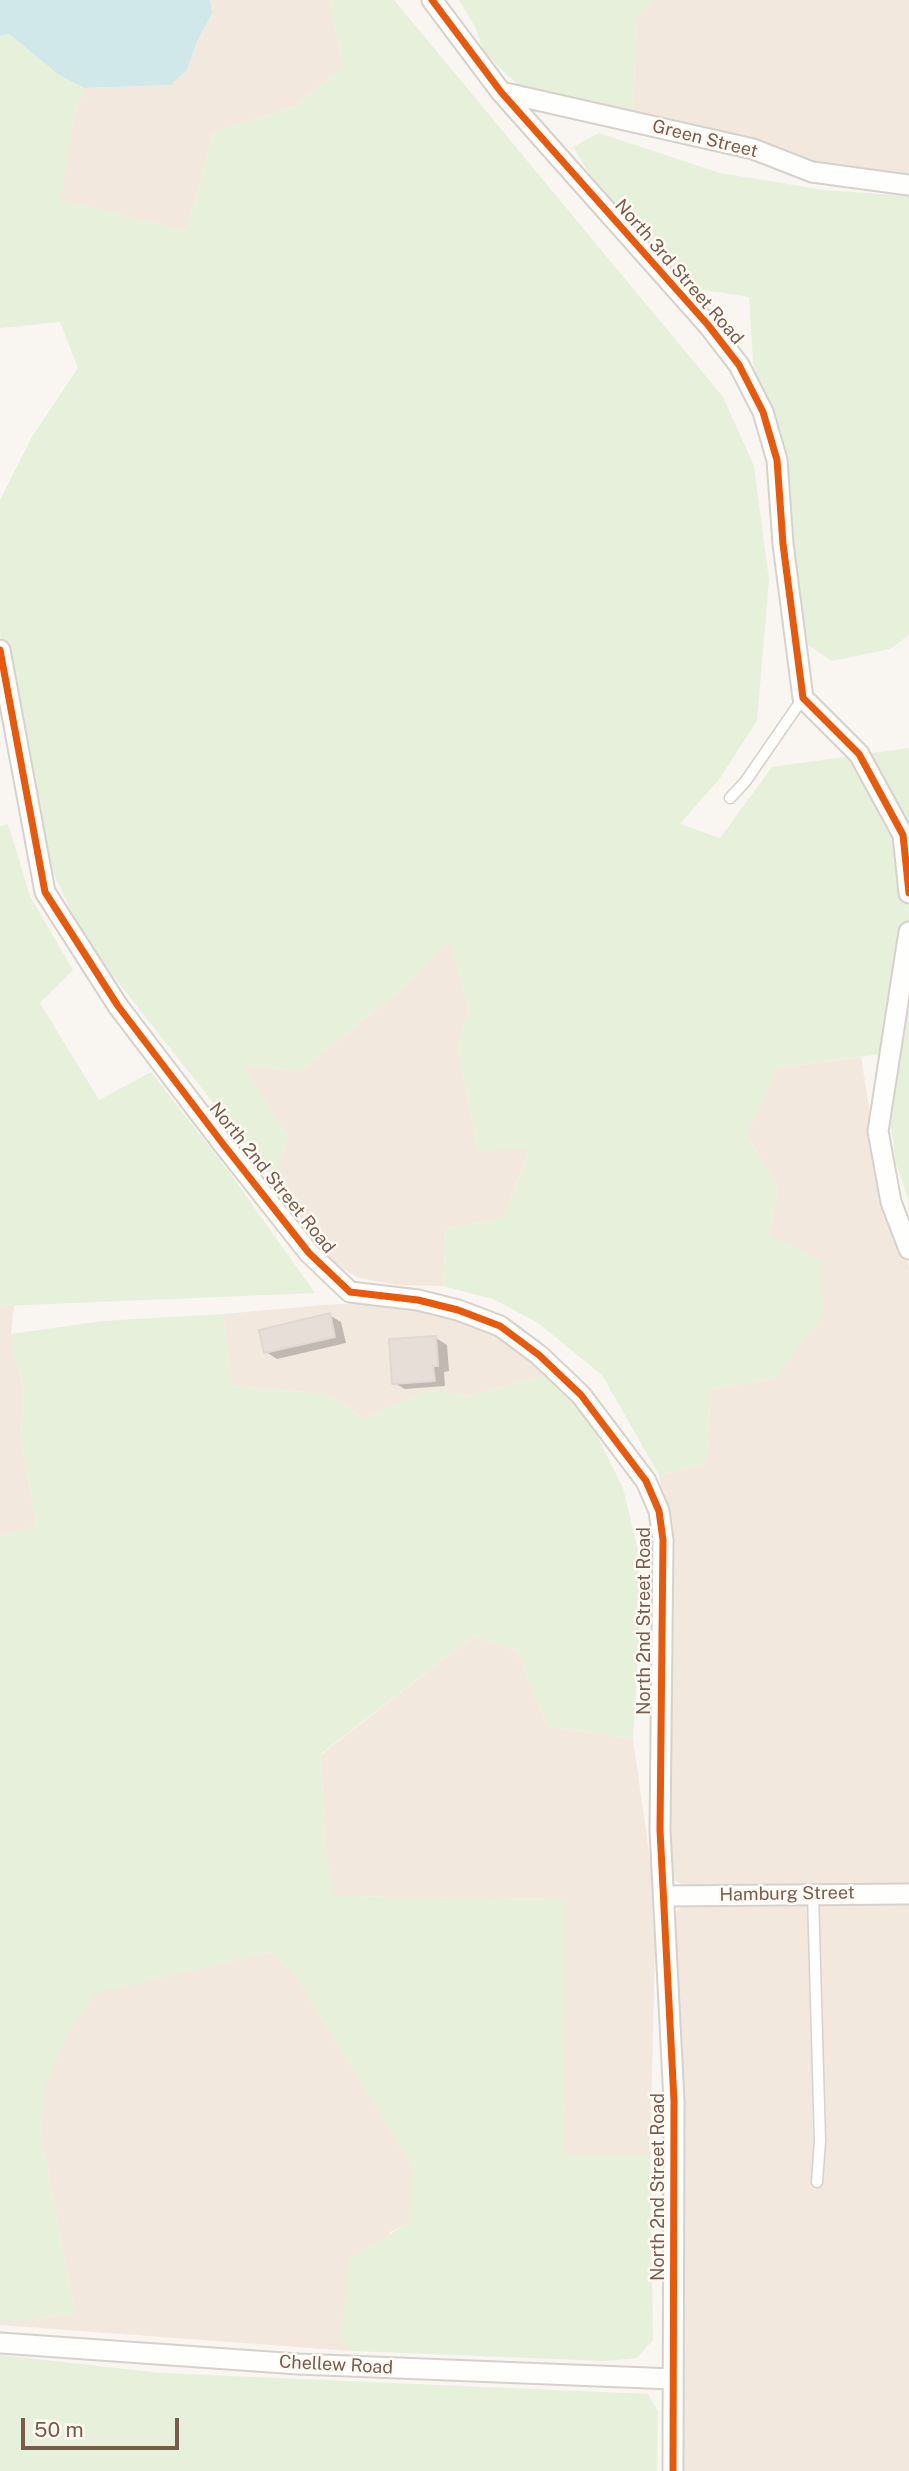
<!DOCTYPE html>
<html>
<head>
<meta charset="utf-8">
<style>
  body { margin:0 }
  #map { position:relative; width:909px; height:2471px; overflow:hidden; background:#f9f5f0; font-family:"Public Sans",sans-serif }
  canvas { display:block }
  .scale { position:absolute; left:21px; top:2418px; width:158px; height:32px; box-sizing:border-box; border:4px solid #7a5c4d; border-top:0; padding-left:9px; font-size:21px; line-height:24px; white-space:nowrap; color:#7a5c4d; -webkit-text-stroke:5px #fffaf3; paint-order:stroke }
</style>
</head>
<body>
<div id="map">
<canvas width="909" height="2471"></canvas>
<div class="scale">50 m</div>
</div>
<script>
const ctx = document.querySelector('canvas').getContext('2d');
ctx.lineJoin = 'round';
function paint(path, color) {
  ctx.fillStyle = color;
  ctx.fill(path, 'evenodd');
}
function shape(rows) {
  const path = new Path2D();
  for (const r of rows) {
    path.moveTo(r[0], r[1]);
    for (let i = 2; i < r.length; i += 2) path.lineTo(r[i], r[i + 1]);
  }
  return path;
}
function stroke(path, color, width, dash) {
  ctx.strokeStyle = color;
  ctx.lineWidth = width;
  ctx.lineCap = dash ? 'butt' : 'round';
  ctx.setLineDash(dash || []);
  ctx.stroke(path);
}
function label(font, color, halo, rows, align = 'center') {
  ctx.font = font + ' "Public Sans",sans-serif';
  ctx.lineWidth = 5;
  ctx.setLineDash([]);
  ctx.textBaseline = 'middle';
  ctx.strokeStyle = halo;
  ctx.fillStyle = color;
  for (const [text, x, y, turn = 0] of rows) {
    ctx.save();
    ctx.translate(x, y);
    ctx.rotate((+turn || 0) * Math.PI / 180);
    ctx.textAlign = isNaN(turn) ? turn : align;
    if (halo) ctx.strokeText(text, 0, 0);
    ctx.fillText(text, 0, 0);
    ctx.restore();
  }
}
const residential = shape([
  [210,0,330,0,343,67,294,107,213,133,187,231,60,200,74,118,84,88,171,85,187,70,197,42,212,13],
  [653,0,909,0,909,175,745,157,633,124,636,15],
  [449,939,469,1008,458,1048,478,1151,530,1148,504,1217,446,1229,443,1286,398,1285,359,1278,331,1262,274,1180,288,1137,242,1065,300,1071,406,985],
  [861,1057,878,1163,909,1268,909,1889,690,1889,674,1880,670,1862,668,1657,674,1556,659,1475,706,1464,711,1389,775,1378,769,1234,778,1188,746,1134,778,1068],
  [336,1304,410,1305,484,1324,552,1374,468,1396,426,1390,364,1419,329,1394,232,1386,223,1314],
  [14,1305,11,1334,23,1389,21,1442,37,1525,0,1537,0,1306],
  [473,1636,517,1651,547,1726,633,1739,656,1902,650,2156,563,2156,565,1899,334,1896,325,1844,321,1755],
  [909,1903,909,2471,681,2471,683,2108,674,1921,677,1910,688,1904],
  [270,1952,295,1975,413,2167,409,2223,390,2232,340,2339,352,2351,0,2325,0,2322,75,2314,41,2134,44,2088,66,2036,96,1992]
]);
const green = shape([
  [330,0,394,0,723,397,754,466,769,580,757,721,720,778,680,824,720,838,772,767,909,748,909,1202,896,1163,881,1054,778,1068,746,1134,778,1188,769,1234,821,1260,824,1315,775,1378,711,1389,706,1464,659,1475,602,1375,538,1323,493,1299,443,1286,446,1229,504,1217,530,1149,478,1151,458,1048,469,1008,449,940,406,985,300,1071,242,1065,288,1137,274,1180,84,939,52,870,23,770,0,634,0,500,32,437,78,368,60,322,0,328,0,36,9,34,59,75,84,88,74,118,61,200,187,231,213,133,294,107,343,67],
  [459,0,653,0,636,16,633,124,528,95,484,52,475,27],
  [599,133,720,173,824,190,909,196,909,635,890,649,832,661,798,638,754,377,749,297,691,288,639,254,573,147],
  [8,824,30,896,73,970,40,1003,99,1100,151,1072,227,1169,315,1293,0,1306,0,826],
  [223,1314,232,1386,329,1394,364,1419,426,1390,468,1396,552,1374,595,1432,623,1488,639,1555,639,1641,633,1739,547,1726,517,1651,473,1636,321,1754,325,1844,335,1896,566,1899,563,2156,650,2156,653,2340,637,2358,606,2361,352,2351,340,2340,349,2259,408,2223,413,2167,295,1975,270,1952,96,1993,66,2036,44,2089,41,2134,75,2314,0,2322,0,1537,37,1525,21,1442,23,1389,11,1334,103,1321],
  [0,2355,161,2373,648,2394,658,2411,657,2471,0,2471]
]);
const water = shape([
  [0,0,210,0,212,13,197,42,187,70,171,85,84,88,59,75,9,34,0,36]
]);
const shadow = shape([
  [329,1315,341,1322,346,1343,277,1359,266,1352],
  [436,1338,447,1345,449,1371,444,1372,445,1386,405,1389,394,1383]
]);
const building = shape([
  [330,1313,335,1337,264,1353,259,1330,330,1313],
  [436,1336,438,1366,433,1366,435,1381,392,1384,389,1339,436,1336]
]);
const lane = shape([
  [730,798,745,782,803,698],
  [813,1894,820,2141,817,2182]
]);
const street = shape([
  [432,0,501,92,708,325,739,365,763,412,777,460,783,544,803,698,859,754,903,835,909,893],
  [501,92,753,149,812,172,909,185],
  [0,650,45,892,118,1006,223,1144,309,1253,350,1292,418,1300,458,1310,500,1326,539,1355,581,1395,646,1481,659,1511,663,1540,660,1830,674,2101,673,2471],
  [909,932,878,1131,891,1202,909,1249],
  [665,1896,909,1894],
  [0,2343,298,2364,673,2379]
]);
const cycleway = shape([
  [432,0,501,92,708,325,739,365,763,412,777,460,783,544,803,698,859,754,903,835,909,893],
  [0,650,45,892,118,1006,223,1144,309,1253,350,1292,418,1300,458,1310,500,1326,539,1355,581,1395,646,1481,659,1511,663,1540,660,1830,674,2101,673,2471]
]);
const streetNames = [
  ["Green Street",705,139,14],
  ["North 3rd Street Road",679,272,49],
  ["North 2nd Street Road",272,1178,51],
  ["North 2nd Street Road",644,1621,-90],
  ["Hamburg Street",787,1894,-1],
  ["North 2nd Street Road",658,2187,-90],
  ["Chellew Road",336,2365,3]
];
paint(residential, '#f2e8de');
paint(green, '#e7f0db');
paint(water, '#d0e8ea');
paint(shadow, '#0003');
paint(building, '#e6ded7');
stroke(building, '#e2d8d2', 2);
stroke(lane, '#d7d1cb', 13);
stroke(street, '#d7d1cb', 23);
stroke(lane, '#fefefd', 10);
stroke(street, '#fefefd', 19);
stroke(cycleway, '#e8590c', 7);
label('18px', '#7a5c4d', '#fffaf3', streetNames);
</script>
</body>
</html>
